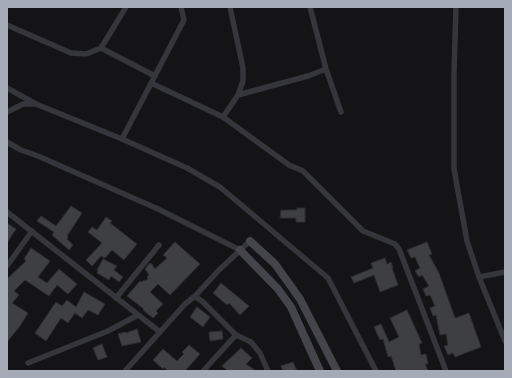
<!DOCTYPE html>
<html>
<head>
<meta charset="utf-8">
<style>
  body { margin:0 }
  #map { position:relative; width:512px; height:378px; overflow:hidden; background:#141416; font-family:"DM Sans",sans-serif }
  canvas { display:block }
  .frame { position:absolute; inset:0; border:8px solid #a5aab7; pointer-events:none }
</style>
</head>
<body>
<div id="map">
<canvas width="512" height="378"></canvas>
<div class="frame"></div>
</div>
<script>
const ctx = document.querySelector('canvas').getContext('2d');
ctx.lineJoin = 'round';
function paint(path, color) {
  ctx.fillStyle = color;
  ctx.fill(path, 'evenodd');
}
function shape(rows) {
  const path = new Path2D();
  for (const r of rows) {
    path.moveTo(r[0], r[1]);
    for (let i = 2; i < r.length; i += 2) path.lineTo(r[i], r[i + 1]);
  }
  return path;
}
function stroke(path, color, width, dash) {
  ctx.strokeStyle = color;
  ctx.lineWidth = width;
  ctx.lineCap = dash ? 'butt' : 'round';
  ctx.setLineDash(dash || []);
  ctx.stroke(path);
}
const building = shape([
  [71,206,82,213,67,236,68,236,67,239,73,245,69,250,52,235,54,232,37,221,41,216,56,226,71,206],
  [297,208,305,208,305,222,296,222,296,218,280,218,281,210,297,210,297,208],
  [106,217,112,221,110,223,137,244,124,260,112,250,105,258,101,256,92,266,86,260,102,243,88,232,92,227,97,230,106,217],
  [7,223,16,229,7,243,7,223],
  [175,242,200,264,170,295,158,284,150,292,163,304,156,311,158,313,153,318,143,310,144,309,127,296,140,281,142,282,144,280,146,281,148,278,147,277,149,275,145,269,149,264,151,263,155,269,167,258,163,255,175,242],
  [427,242,432,254,429,255,439,273,455,318,469,313,481,347,455,357,453,353,448,355,444,346,448,345,446,334,440,335,436,315,433,316,430,308,435,306,430,295,426,296,423,289,429,286,422,275,419,277,415,271,420,268,415,257,411,258,407,250,427,242],
  [31,248,50,261,38,277,47,283,59,269,77,284,68,294,57,285,49,296,25,280,14,291,19,295,12,303,28,313,20,326,7,342,7,279,26,261,24,259,31,248],
  [385,258,387,264,391,262,393,268,392,268,398,285,380,292,374,275,354,283,351,277,373,268,371,263,385,258],
  [103,259,117,266,114,270,123,277,119,282,111,276,109,280,97,273,98,271,97,270,103,259],
  [221,283,249,306,240,315,229,303,227,305,213,293,221,283],
  [84,292,105,304,98,315,88,310,82,318,75,313,68,323,61,318,46,341,35,333,56,302,62,306,67,300,76,307,84,292],
  [197,307,210,317,203,327,190,317,197,307],
  [407,310,422,343,419,344,421,355,426,354,428,364,425,364,428,371,396,371,391,356,388,357,383,339,380,340,374,327,381,324,389,342,399,337,390,318,407,310],
  [137,329,141,342,122,346,118,334,125,332,126,333,137,329],
  [222,331,223,339,210,341,209,332,222,331],
  [102,344,107,357,98,360,93,348,102,344],
  [189,345,200,354,185,371,168,371,164,367,163,369,153,360,163,349,177,361,184,354,182,352,189,345],
  [241,348,252,358,246,364,256,371,228,371,222,366,241,348],
  [293,362,297,371,283,371,281,366,293,362]
]);
const street = shape([
  [126,7,101,48,155,76],
  [230,7,243,68,243,81,238,95],
  [456,7,454,73,454,169,467,241,479,277,505,341],
  [7,25,71,53,86,54,101,48],
  [326,69,341,112],
  [151,83,223,117,238,95,308,76,326,69,310,7],
  [7,88,36,104,122,139,187,168,220,187,328,278,376,371],
  [7,112,23,104,34,104],
  [223,117,289,165,303,171,363,231,395,244,399,249,446,371],
  [122,139,184,20,181,7],
  [7,142,21,150,38,156,158,209,240,250],
  [7,212,160,332],
  [7,266,32,231],
  [479,277,505,272],
  [195,296,219,270,250,241],
  [116,298,159,245],
  [28,363,108,331,138,315],
  [125,371,185,304,195,296,203,302,236,335,251,342,260,353,268,371],
  [203,371,236,335]
]);
const secondary = shape([
  [250,241,275,264,300,299,337,371],
  [240,250,278,289,291,307,320,371]
]);
paint(building, '#3e3f43');
stroke(building, '#2e2e32', 1);
stroke(street, '#35363b', 5.5);
stroke(secondary, '#43454b', 8);
</script>
</body>
</html>
